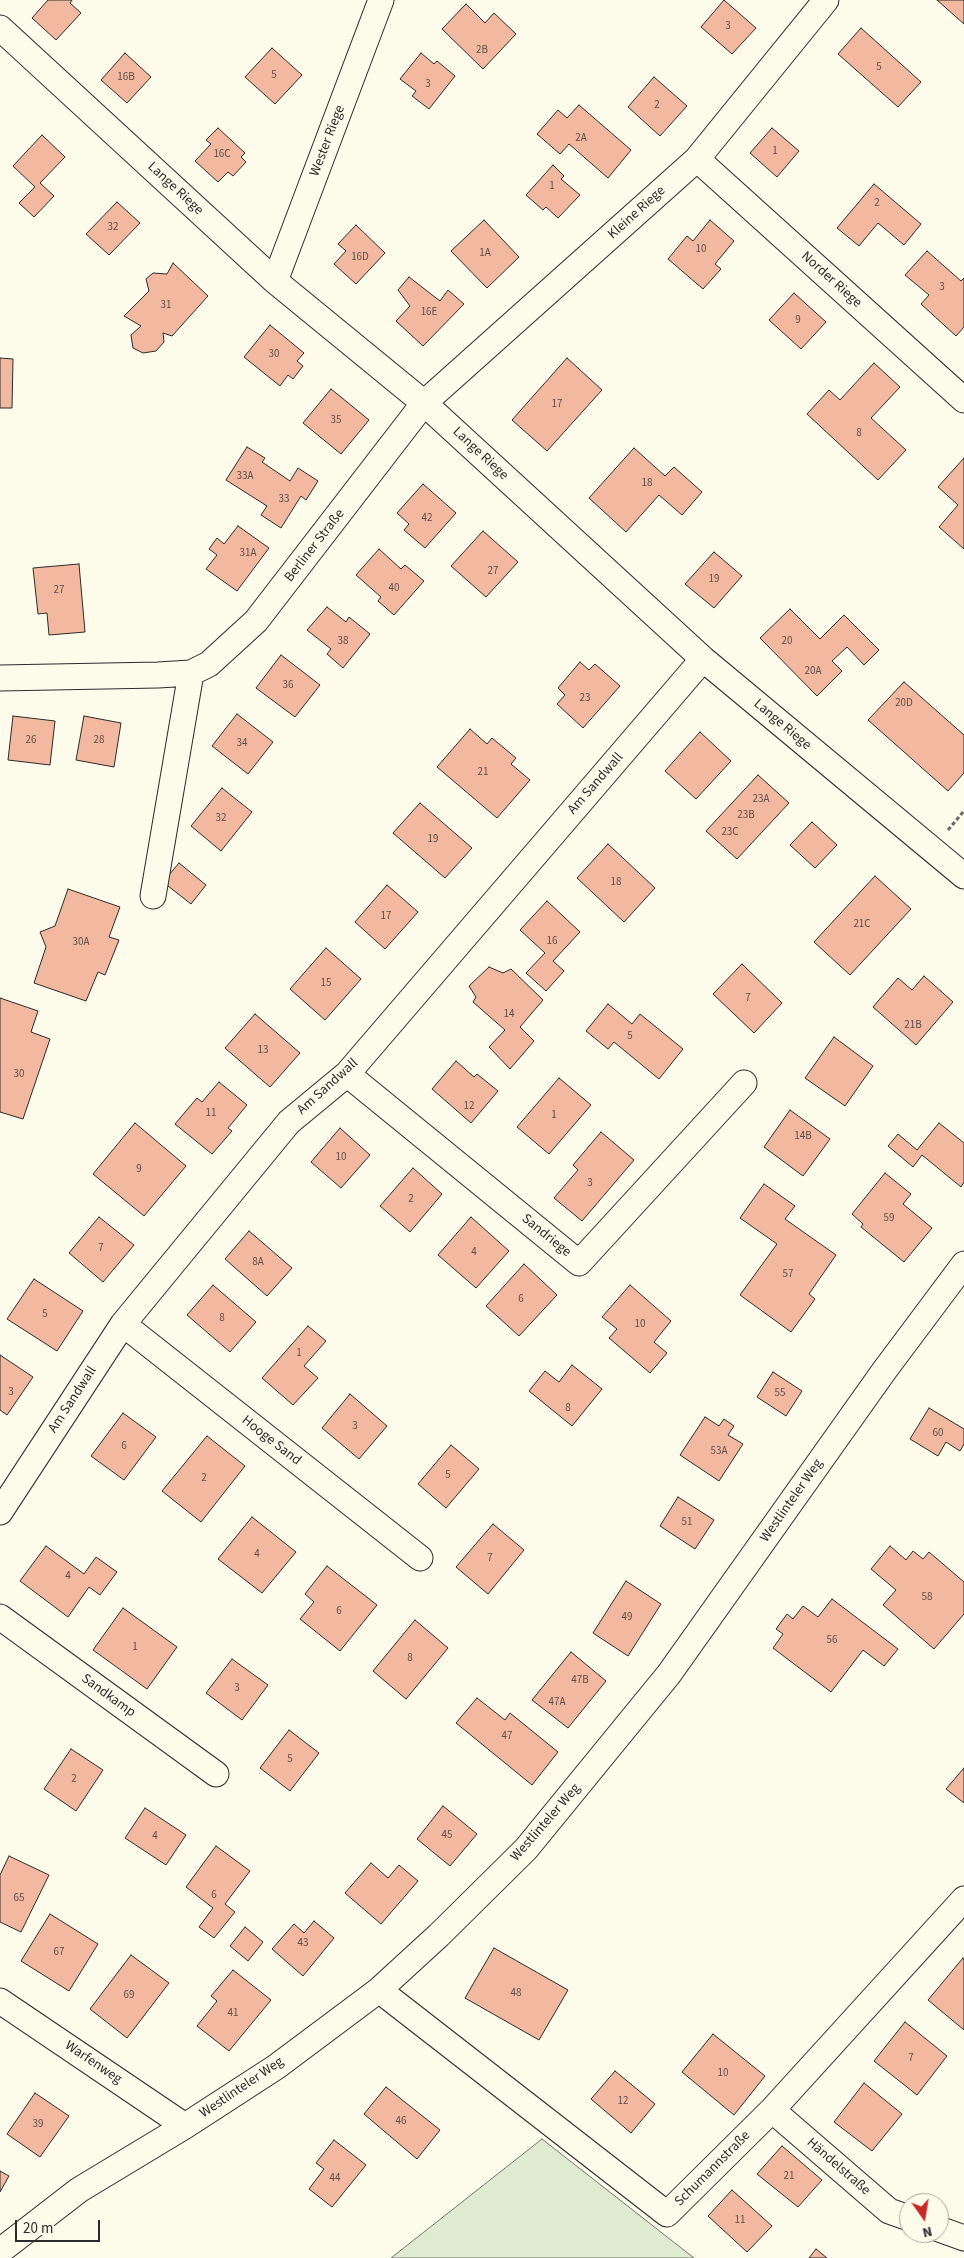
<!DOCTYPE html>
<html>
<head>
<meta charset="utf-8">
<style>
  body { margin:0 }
  #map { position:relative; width:964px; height:2258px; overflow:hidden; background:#fdfbea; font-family:"Source Sans 3",sans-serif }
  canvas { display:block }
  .north { position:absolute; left:899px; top:2193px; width:50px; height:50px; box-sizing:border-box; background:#fdfbea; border:1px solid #a9a89e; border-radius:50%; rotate:167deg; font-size:14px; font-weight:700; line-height:20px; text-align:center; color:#2b2b2b }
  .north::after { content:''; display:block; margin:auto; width:18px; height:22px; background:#c62828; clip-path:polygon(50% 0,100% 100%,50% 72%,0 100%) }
  .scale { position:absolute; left:15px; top:2220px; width:85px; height:22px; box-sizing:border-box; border:2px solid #2b2b2b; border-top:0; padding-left:6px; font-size:15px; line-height:18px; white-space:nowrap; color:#2b2b2b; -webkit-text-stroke:4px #fdfbea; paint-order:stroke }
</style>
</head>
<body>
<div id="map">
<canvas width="964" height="2258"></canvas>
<div class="north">N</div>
<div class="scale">20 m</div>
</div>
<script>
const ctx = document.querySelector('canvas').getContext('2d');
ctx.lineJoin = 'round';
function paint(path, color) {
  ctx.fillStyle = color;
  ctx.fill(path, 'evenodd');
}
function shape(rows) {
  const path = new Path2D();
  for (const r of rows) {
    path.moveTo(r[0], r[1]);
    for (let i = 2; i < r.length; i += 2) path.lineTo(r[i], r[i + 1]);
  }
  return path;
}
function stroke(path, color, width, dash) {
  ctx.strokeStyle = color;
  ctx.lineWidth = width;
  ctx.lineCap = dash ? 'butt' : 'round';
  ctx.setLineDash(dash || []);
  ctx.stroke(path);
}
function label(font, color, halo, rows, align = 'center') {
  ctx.font = font + ' "Source Sans 3",sans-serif';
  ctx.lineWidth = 4;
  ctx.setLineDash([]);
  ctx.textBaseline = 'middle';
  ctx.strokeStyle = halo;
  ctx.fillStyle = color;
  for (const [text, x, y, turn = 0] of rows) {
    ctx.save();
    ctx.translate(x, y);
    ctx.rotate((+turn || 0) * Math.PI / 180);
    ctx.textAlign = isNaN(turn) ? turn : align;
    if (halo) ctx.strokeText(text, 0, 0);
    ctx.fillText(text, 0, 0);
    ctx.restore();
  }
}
const green = shape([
  [542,2139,694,2258,391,2258,542,2139]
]);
const building = shape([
  [48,0,72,0,70,3,81,13,56,40,32,18,48,0],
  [724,0,756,28,732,54,701,27,724,0],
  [937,0,964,0,964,24,937,0],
  [466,4,485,23,494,13,516,34,483,69,442,29,466,4],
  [861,28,921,82,898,107,838,54,861,28],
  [272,48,302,75,275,104,245,77,272,48],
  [125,53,151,77,127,103,101,80,125,53],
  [421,53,434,64,437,61,455,76,429,109,412,96,416,91,400,79,421,53],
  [654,77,687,106,660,136,628,107,654,77],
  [579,105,631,150,608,178,569,144,560,154,537,134,558,110,567,118,579,105],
  [218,128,245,153,241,157,246,162,233,176,228,172,218,182,195,161,211,144,206,140,218,128],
  [772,128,799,151,777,177,750,153,772,128],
  [42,135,65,157,40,183,54,196,34,217,19,203,35,187,13,166,42,135],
  [553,165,564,176,561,179,580,195,558,218,546,207,543,210,526,195,553,165],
  [874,184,921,224,904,245,878,223,859,246,837,228,874,184],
  [117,202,140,223,109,255,86,234,117,202],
  [484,220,519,257,487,288,451,251,484,220],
  [710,220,734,241,715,264,721,269,703,289,668,259,687,236,693,241,710,220],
  [356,225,385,253,356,284,334,264,346,251,338,244,356,225],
  [927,251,961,281,964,278,964,327,956,336,921,304,929,295,905,275,927,251],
  [173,263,208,296,172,336,163,333,164,342,156,351,143,353,133,348,131,335,141,326,124,316,149,291,146,279,153,273,167,274,173,263],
  [409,277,440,301,448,290,464,304,423,346,396,321,410,306,398,290,409,277],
  [794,293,826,322,801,349,769,320,794,293],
  [270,325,304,353,297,361,303,366,293,379,288,375,280,386,244,357,270,325],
  [0,358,13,359,12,408,0,408,0,358],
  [567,358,602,390,547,451,512,420,567,358],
  [874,363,900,387,871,418,906,450,878,480,807,414,829,390,840,400,874,363],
  [331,389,369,420,341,454,303,423,331,389],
  [247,447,265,458,262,462,290,481,298,468,318,481,306,500,301,496,281,528,261,515,267,506,226,480,247,447],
  [634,448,665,476,674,467,702,492,682,515,659,495,626,532,589,498,634,448],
  [964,458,964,549,939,527,958,505,938,487,964,458],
  [423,484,456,513,425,548,404,530,409,524,397,513,423,484],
  [238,526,269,548,237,591,206,569,217,555,209,549,217,538,224,544,238,526],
  [483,531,518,562,486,597,451,566,483,531],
  [379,549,401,569,405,565,424,581,394,615,378,601,381,597,356,575,379,549],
  [714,552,742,576,714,608,685,584,714,552],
  [79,564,85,632,49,635,47,613,38,614,33,568,79,564],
  [327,607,346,622,349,617,370,634,343,668,327,654,331,649,307,630,327,607],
  [790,609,820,639,844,615,879,650,864,665,847,647,832,661,842,671,817,696,760,638,790,609],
  [281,655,320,685,295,717,256,688,281,655],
  [580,662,589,670,595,664,620,686,583,728,557,704,565,695,558,688,580,662],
  [904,682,964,735,964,773,948,791,868,720,904,682],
  [237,714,273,742,248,774,212,746,237,714],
  [13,716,55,721,50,765,8,760,13,716],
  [84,716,121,723,114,767,76,760,84,716],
  [470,729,487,744,492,738,516,758,511,764,530,780,497,818,437,767,470,729],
  [700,732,731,761,696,799,665,771,700,732],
  [758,775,789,803,737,859,706,831,758,775],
  [222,788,252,812,221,851,191,826,222,788],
  [420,803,472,848,445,878,393,833,420,803],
  [812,822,837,845,815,868,790,845,812,822],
  [608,844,655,888,624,922,577,878,608,844],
  [179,863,206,885,191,904,163,882,179,863],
  [875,876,911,909,850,975,814,942,875,876],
  [387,885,418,912,385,949,355,922,387,885],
  [68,889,120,907,109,937,119,940,105,975,98,972,86,1001,34,983,46,947,40,932,55,926,68,889],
  [547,901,580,932,553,961,564,971,546,991,526,973,545,953,520,930,547,901],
  [326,948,361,979,325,1020,290,989,326,948],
  [742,964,782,1003,754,1033,713,994,742,964],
  [489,967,503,973,511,969,543,1000,520,1027,534,1041,510,1069,489,1047,505,1030,473,1002,476,997,469,986,489,967],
  [924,976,953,1002,916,1045,873,1007,898,978,912,990,924,976],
  [0,998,38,1011,31,1032,50,1039,23,1119,0,1112,0,998],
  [608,1004,632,1024,640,1014,683,1049,659,1079,614,1042,608,1049,586,1031,608,1004],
  [255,1014,300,1053,270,1087,225,1048,255,1014],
  [834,1037,873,1066,845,1106,805,1078,834,1037],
  [456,1061,474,1077,477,1074,498,1091,471,1123,432,1089,456,1061],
  [559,1078,591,1105,549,1154,517,1127,559,1078],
  [219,1082,247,1105,228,1128,232,1131,212,1154,175,1124,197,1098,202,1102,219,1082],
  [790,1110,830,1139,803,1176,764,1147,790,1110],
  [135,1123,186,1166,144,1216,93,1174,135,1123],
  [939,1123,964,1143,964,1182,961,1187,922,1155,913,1167,888,1146,898,1134,917,1150,939,1123],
  [340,1128,370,1155,341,1188,311,1162,340,1128],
  [601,1132,634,1160,582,1221,554,1198,578,1170,573,1165,601,1132],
  [413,1168,442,1194,410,1232,380,1206,413,1168],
  [885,1173,911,1194,903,1204,932,1228,904,1262,861,1227,863,1224,852,1214,885,1173],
  [764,1184,795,1206,785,1219,836,1255,809,1294,815,1299,791,1332,740,1295,777,1244,740,1218,764,1184],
  [99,1217,134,1245,103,1282,69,1253,99,1217],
  [471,1217,509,1251,476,1288,438,1255,471,1217],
  [249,1231,292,1268,267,1296,225,1259,249,1231],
  [524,1264,557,1295,519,1336,486,1306,524,1264],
  [34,1279,83,1311,57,1351,7,1319,34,1279],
  [213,1285,256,1322,230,1352,187,1315,213,1285],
  [630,1285,671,1321,654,1342,667,1353,650,1373,609,1338,617,1329,602,1317,630,1285],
  [308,1326,326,1341,304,1366,318,1378,293,1405,262,1378,308,1326],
  [0,1355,33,1377,7,1415,0,1410,0,1355],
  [572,1365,602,1389,572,1426,529,1391,545,1371,559,1382,572,1365],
  [773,1372,802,1391,786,1416,757,1397,773,1372],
  [350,1394,387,1426,359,1459,322,1428,350,1394],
  [929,1408,964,1429,964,1444,960,1451,946,1442,938,1456,910,1439,929,1408],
  [123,1413,156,1437,124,1480,91,1456,123,1413],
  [705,1417,719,1426,724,1419,734,1426,728,1435,743,1444,719,1481,680,1455,705,1417],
  [207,1436,245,1466,201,1522,162,1491,207,1436],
  [451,1445,479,1469,446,1508,418,1484,451,1445],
  [678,1497,714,1520,695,1549,660,1526,678,1497],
  [252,1517,296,1552,262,1593,218,1559,252,1517],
  [493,1524,524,1550,488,1594,456,1567,493,1524],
  [46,1546,84,1574,96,1557,117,1572,100,1595,89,1587,68,1617,20,1581,46,1546],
  [890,1546,906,1560,913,1551,923,1559,929,1552,964,1582,964,1614,934,1649,883,1605,896,1590,871,1569,890,1546],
  [327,1566,377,1605,340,1651,300,1619,314,1602,305,1594,327,1566],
  [626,1581,661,1604,628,1656,593,1633,626,1581],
  [832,1599,898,1649,884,1666,863,1650,831,1692,773,1648,783,1634,776,1629,787,1614,793,1619,803,1606,818,1617,832,1599],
  [123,1608,177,1647,147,1689,93,1650,123,1608],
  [415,1620,448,1648,406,1699,373,1671,415,1620],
  [571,1652,606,1681,568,1728,532,1700,571,1652],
  [232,1659,268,1685,242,1720,206,1693,232,1659],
  [477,1698,505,1720,510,1713,558,1752,532,1785,456,1723,477,1698],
  [289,1730,319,1753,290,1791,260,1768,289,1730],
  [71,1749,103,1770,76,1811,44,1789,71,1749],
  [964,1768,964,1803,946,1789,964,1768],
  [443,1806,477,1834,450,1866,417,1839,443,1806],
  [145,1808,186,1835,166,1865,125,1838,145,1808],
  [216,1846,250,1871,225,1904,235,1912,214,1938,199,1927,213,1908,186,1887,216,1846],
  [9,1856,49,1875,21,1932,0,1922,0,1875,9,1856],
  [371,1863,388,1878,399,1865,418,1881,381,1924,345,1893,371,1863],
  [50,1914,98,1944,69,1991,21,1961,50,1914],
  [314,1921,334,1938,303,1976,272,1949,294,1924,304,1933,314,1921],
  [245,1927,263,1942,248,1961,230,1946,245,1927],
  [494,1948,568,1990,539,2040,465,1998,494,1948],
  [131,1955,169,1983,127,2038,90,2009,131,1955],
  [963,1958,964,1960,964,2030,928,2000,963,1958],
  [233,1970,271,2000,229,2051,197,2026,217,2001,211,1996,233,1970],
  [905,2022,947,2056,917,2095,874,2061,905,2022],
  [713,2034,765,2076,734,2115,682,2072,713,2034],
  [615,2071,655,2104,631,2133,591,2099,615,2071],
  [864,2083,902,2114,872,2151,834,2122,864,2083],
  [386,2087,440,2130,417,2159,364,2114,386,2087],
  [35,2093,69,2116,40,2157,7,2134,35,2093],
  [334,2140,366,2165,332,2207,309,2189,324,2169,316,2163,334,2140],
  [782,2146,822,2180,798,2207,757,2174,782,2146],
  [0,2171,9,2176,0,2192,0,2171],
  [732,2190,772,2226,747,2252,708,2216,732,2190],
  [816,2249,827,2258,809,2258,816,2249]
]);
const path = shape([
  [948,830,964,811]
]);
const minor = shape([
  [0,28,275,281,424,403,703,659,964,876],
  [697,159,964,400],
  [275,281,381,0],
  [0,678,158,675,191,673,209,664,256,621,424,403,697,159,826,0],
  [153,896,191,673],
  [347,1074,579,1263,744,1083],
  [123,1324,420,1558],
  [0,1512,123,1324,289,1122,347,1074,703,659],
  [0,1617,216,1774],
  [379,1990,667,2214,772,2110,964,1899],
  [0,2001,185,2126],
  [772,2110,889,2211,909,2218],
  [939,2229,964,2238],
  [0,2251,79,2190,185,2126,276,2067,379,1990,439,1935,526,1849,669,1674,884,1371,964,1264]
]);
const numberNames = [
  ["3",728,27],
  ["2B",482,51],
  ["5",879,68],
  ["5",274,76],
  ["16B",126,78],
  ["3",428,85],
  ["2",657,106],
  ["2A",581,139],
  ["1",775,152],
  ["16C",222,155],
  ["1",552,187],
  ["2",877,204],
  ["32",113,228],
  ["10",701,250],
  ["1A",485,254],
  ["16D",360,258],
  ["3",942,288],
  ["31",166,306],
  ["16E",429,313],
  ["9",798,321],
  ["30",274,355],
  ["17",557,405],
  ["35",336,421],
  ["8",859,434],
  ["33A",245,477],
  ["18",647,484],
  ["33",284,500],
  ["42",427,519],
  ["31A",248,554],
  ["27",493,572],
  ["19",714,580],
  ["40",394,589],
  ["27",59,591],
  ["38",343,642],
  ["20",787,642],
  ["20A",813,672],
  ["36",288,686],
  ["23",585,699],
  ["20D",904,704],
  ["26",31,741],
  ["28",99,741],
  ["34",242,744],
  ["21",483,773],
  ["23A",761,800],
  ["23B",746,816],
  ["32",221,819],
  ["23C",730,833],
  ["19",433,840],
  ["18",616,883],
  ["17",386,917],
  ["21C",862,925],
  ["16",552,942],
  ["30A",81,943],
  ["15",326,984],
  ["7",748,999],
  ["14",509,1015],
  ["21B",913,1026],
  ["5",630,1037],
  ["13",263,1051],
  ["30",19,1075],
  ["12",469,1107],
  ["11",211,1114],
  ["1",554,1116],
  ["14B",803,1137],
  ["10",341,1158],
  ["9",139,1170],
  ["3",590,1184],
  ["2",411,1200],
  ["59",889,1219],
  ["7",101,1249],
  ["4",474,1253],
  ["8A",258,1263],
  ["57",788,1275],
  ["6",521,1300],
  ["5",45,1315],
  ["8",222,1319],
  ["10",640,1325],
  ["1",299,1354],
  ["3",11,1393],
  ["55",780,1394],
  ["8",568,1409],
  ["3",355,1427],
  ["60",938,1434],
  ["6",124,1447],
  ["53A",719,1452],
  ["5",448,1476],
  ["2",204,1479],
  ["51",687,1523],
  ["4",257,1555],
  ["7",490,1559],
  ["4",68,1577],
  ["58",927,1598],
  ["6",339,1612],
  ["49",627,1618],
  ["56",832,1641],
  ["1",135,1648],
  ["8",410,1659],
  ["47B",580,1681],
  ["3",237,1689],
  ["47A",557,1703],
  ["47",507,1737],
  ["5",290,1760],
  ["2",74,1780],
  ["45",447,1836],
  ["4",155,1837],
  ["6",214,1896],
  ["65",19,1899],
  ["43",303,1944],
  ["67",59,1953],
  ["48",516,1994],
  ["69",129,1996],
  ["41",233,2014],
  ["7",911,2059],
  ["10",723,2074],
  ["12",623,2102],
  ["46",401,2122],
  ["39",38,2125],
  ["21",789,2177],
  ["44",335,2179],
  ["11",740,2221]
];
const streetNames = [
  ["Wester Riege",328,141,-69],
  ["Lange Riege",175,189,43],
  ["Kleine Riege",637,213,-42],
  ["Norder Riege",831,280,42],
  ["Lange Riege",480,454,43],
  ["Berliner Straße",315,546,-52],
  ["Lange Riege",782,725,40],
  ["Am Sandwall",596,784,-49],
  ["Am Sandwall",328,1087,-42],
  ["Sandriege",546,1236,39],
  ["Am Sandwall",73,1400,-57],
  ["Hooge Sand",271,1441,38],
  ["Westlinteler Weg",792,1501,-55],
  ["Sandkamp",108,1696,36],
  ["Westlinteler Weg",546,1823,-49],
  ["Warfenweg",93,2063,34],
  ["Westlinteler Weg",242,2088,-34],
  ["Händelstraße",838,2167,41],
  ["Schumannstraße",713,2169,-45]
];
paint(green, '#deebd1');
stroke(green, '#74746e', 1);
paint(building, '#f2b8a0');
stroke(building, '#2b2b2b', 1);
stroke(minor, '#2b2b2b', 27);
stroke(path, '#6a6964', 3, [4, 2.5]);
stroke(minor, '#fdfbea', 25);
label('11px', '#5d4e48', null, numberNames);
label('14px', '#2b2b2b', '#fdfbea', streetNames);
</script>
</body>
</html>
